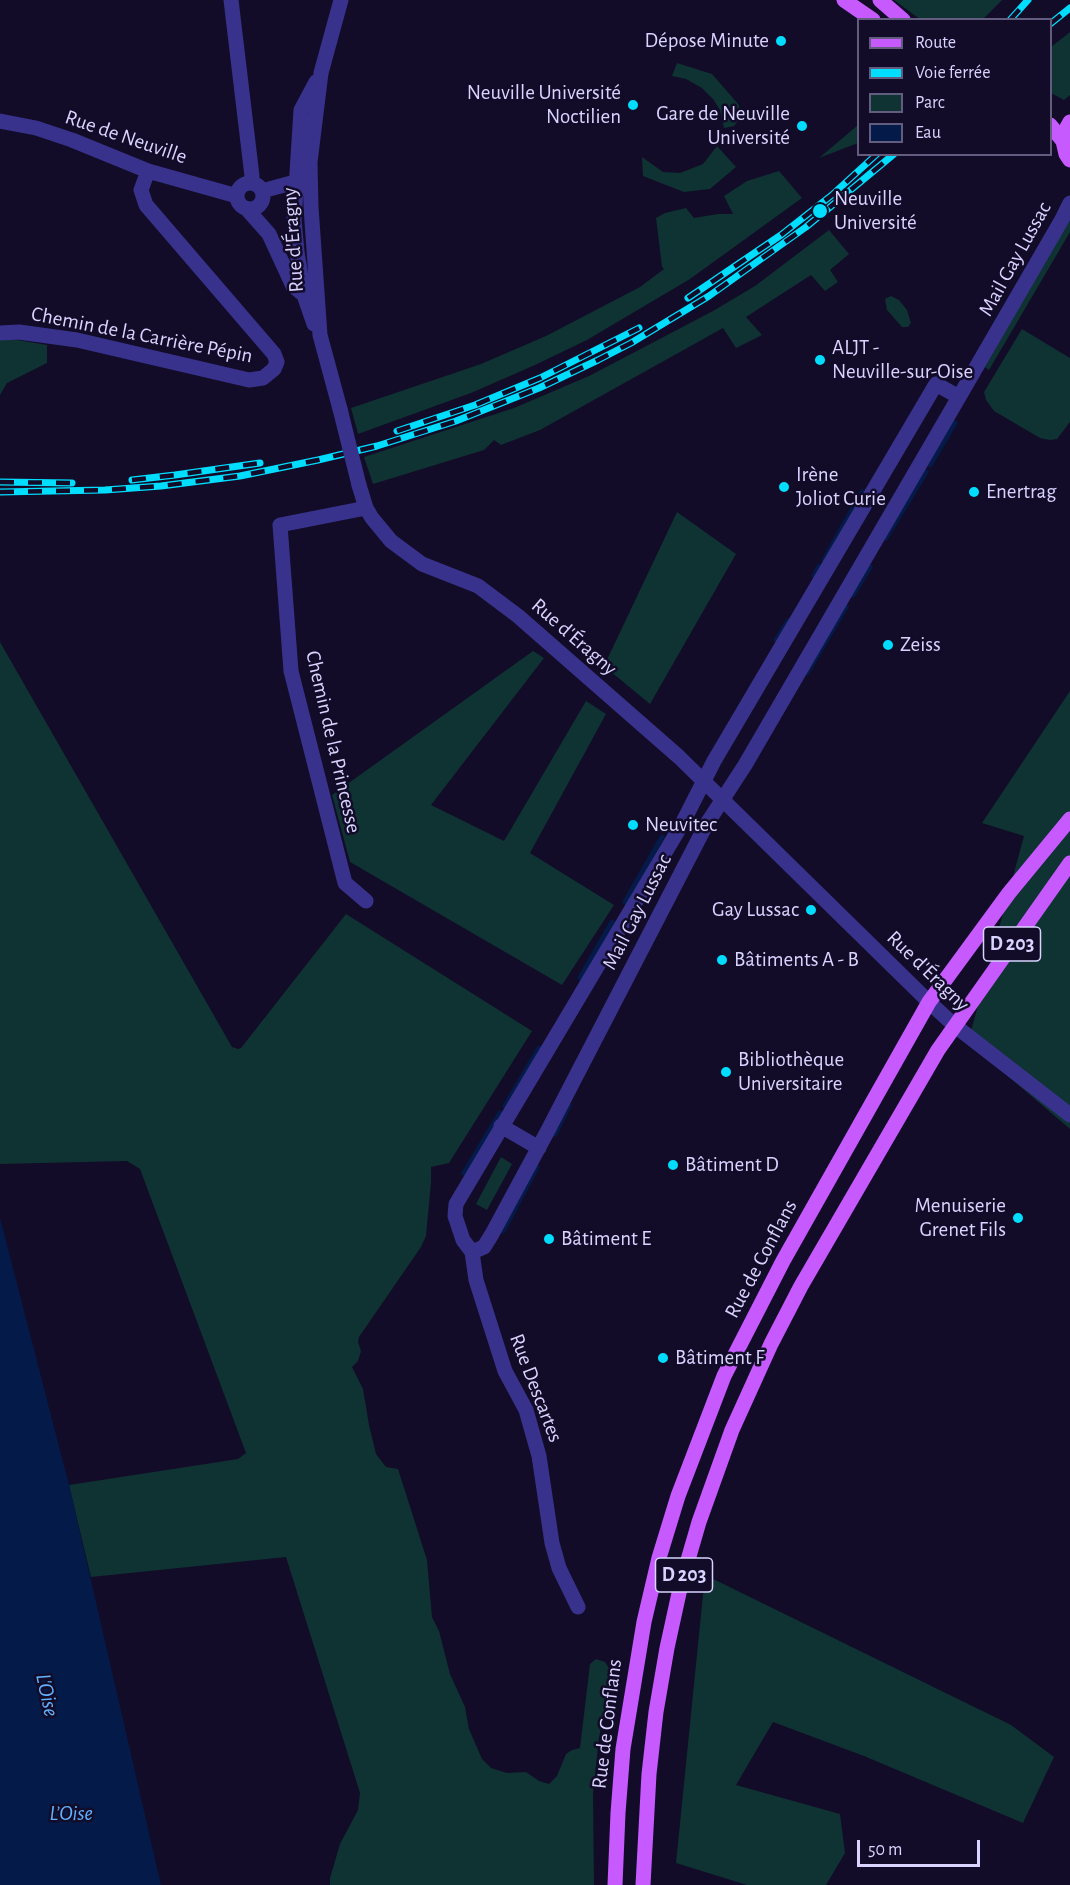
<!DOCTYPE html>
<html>
<head>
<meta charset="utf-8">
<style>
  body { margin:0 }
  #map { position:relative; width:1070px; height:1885px; overflow:hidden; background:#120c28; font-family:"Alegreya Sans",sans-serif }
  canvas { display:block }
  .legend { position:absolute; left:857px; top:18px; width:195px; height:138px; box-sizing:border-box; background:#120c28; border:2px solid #625c7e; margin:0; padding:8px 10px; list-style:none; font-size:18px; color:#d9d3ff }
  .legend li { display:flex; align-items:center; gap:12px; height:30px }
  .legend b { width:30px; border:2px solid #625c7e }
  .scale { position:absolute; left:857px; top:1840px; width:123px; height:27px; box-sizing:border-box; border:3px solid #d9d3ff; border-top:0; padding-left:8px; font-size:18px; line-height:21px; white-space:nowrap; color:#d9d3ff; -webkit-text-stroke:4px #120c28; paint-order:stroke }
</style>
</head>
<body>
<div id="map">
<canvas width="1070" height="1885"></canvas>
<ul class="legend">
<li><b style="height:8px;background:#c65aff"></b>Route</li>
<li><b style="height:8px;background:#00ddfe"></b>Voie ferrée</li>
<li><b style="height:16px;background:#0f3232"></b>Parc</li>
<li><b style="height:16px;background:#041b49"></b>Eau</li>
</ul>
<div class="scale">50 m</div>
</div>
<script>
const ctx = document.querySelector('canvas').getContext('2d');
ctx.lineJoin = 'round';
function paint(path, color) {
  ctx.fillStyle = color;
  ctx.fill(path, 'evenodd');
}
function shape(rows) {
  const path = new Path2D();
  for (const r of rows) {
    if (r.length === 3) {
      path.moveTo(r[0] + r[2], r[1]);
      path.arc(r[0], r[1], r[2], 0, 2 * Math.PI);
      continue;
    }
    path.moveTo(r[0], r[1]);
    for (let i = 2; i < r.length; i += 2) path.lineTo(r[i], r[i + 1]);
  }
  return path;
}
function stroke(path, color, width, dash) {
  ctx.strokeStyle = color;
  ctx.lineWidth = width;
  ctx.lineCap = dash ? 'butt' : 'round';
  ctx.setLineDash(dash || []);
  ctx.stroke(path);
}
function label(font, color, halo, rows, align = 'center') {
  ctx.font = font + ' "Alegreya Sans",sans-serif';
  ctx.lineWidth = 5;
  ctx.setLineDash([]);
  ctx.textBaseline = 'middle';
  ctx.strokeStyle = halo;
  ctx.fillStyle = color;
  for (const [text, x, y, turn = 0] of rows) {
    ctx.save();
    ctx.translate(x, y);
    ctx.rotate((+turn || 0) * Math.PI / 180);
    ctx.textAlign = isNaN(turn) ? turn : align;
    if (halo) ctx.strokeText(text, 0, 0);
    ctx.fillText(text, 0, 0);
    ctx.restore();
  }
}
const green = shape([
  [894,0,1002,0,983,19,921,20],
  [1070,32,1070,95,1064,100,1051,93,1051,47],
  [677,63,712,74,739,105,740,118,734,126,724,128,720,110,713,99,702,88,686,79,672,76],
  [858,125,858,143,819,158],
  [717,146,736,167,710,189,684,192,643,176,642,157,663,172,680,173,703,164],
  [779,171,802,198,690,279,587,340,535,365,471,393,358,434,351,408,481,364,546,336,640,287,664,269,662,267,656,218,665,213,686,208,694,218,718,214,733,214,724,196,747,181],
  [1070,216,1070,232,989,370,985,367],
  [829,230,849,254,830,270,838,282,825,291,811,275,746,317,762,335,736,348,723,328,540,430,501,445,494,440,484,450,373,484,364,457,514,408,589,376,713,311,755,286],
  [891,296,899,300,907,310,911,323,908,327,902,327,887,310,885,299],
  [1022,329,1070,358,1070,422,1057,439,1050,440,1040,438,994,411,986,400,984,392],
  [0,337,47,345,47,363,7,383,0,395],
  [677,512,736,554,650,704,604,666],
  [0,642,232,1047,238,1049,241,1048,346,914,532,1031,449,1163,431,1167,431,1182,426,1236,421,1247,359,1337,358,1342,361,1351,358,1361,352,1367,363,1389,369,1425,376,1454,386,1467,398,1469,427,1560,432,1617,439,1631,450,1674,465,1707,469,1729,482,1759,491,1768,507,1773,526,1772,539,1781,549,1784,557,1776,566,1754,572,1750,580,1748,590,1664,596,1659,605,1662,609,1668,610,1680,599,1738,593,1793,594,1885,330,1885,330,1878,340,1844,358,1810,360,1793,286,1557,91,1577,69,1485,238,1459,246,1453,140,1169,127,1161,0,1164],
  [533,651,544,658,431,805,504,841,586,701,606,714,530,853,614,905,562,985,350,862,332,795],
  [1070,691,1070,1129,968,1042,1024,836,982,823],
  [501,1157,512,1164,487,1210,476,1204],
  [705,1575,1011,1725,1054,1757,1023,1823,864,1756,773,1722,736,1785,840,1814,845,1853,826,1885,747,1885,676,1863]
]);
const water = shape([
  [0,1218,69,1485,161,1885,0,1885]
]);
const stream = shape([
  [930,465,955,423],
  [886,538,926,472],
  [824,560,862,492],
  [814,576,819,566],
  [853,595,870,567],
  [776,640,788,621],
  [807,673,846,607],
  [625,902,662,837],
  [580,978,612,922],
  [505,1106,539,1048],
  [555,1134,569,1106],
  [464,1173,500,1113],
  [503,1231,537,1167]
]);
const minor = shape([
  [231,0,252,176,250,182],
  [0,121,36,128,72,140,148,171,237,196],
  [250,196,13],
  [262,191,295,182],
  [246,208,269,234,293,286,304,295],
  [314,324,304,295,297,252,294,220,301,110,316,82],
  [0,333,19,332,77,340,249,380,263,378,274,369,277,362,274,354,146,205,141,190,148,171],
  [936,384,959,397,745,765,706,825,546,1134,492,1234,484,1247,472,1252,463,1240,455,1216,456,1204,682,824,714,761,936,384],
  [959,397,1061,221,1070,203],
  [340,409,320,335,311,207,310,162,321,73,341,0],
  [359,485,366,508,372,518,391,541,422,564,478,586,518,616,679,757,929,1002,954,1025,1070,1115],
  [366,508,280,525,291,671,345,883,366,901],
  [501,1126,539,1148],
  [472,1252,476,1280,505,1371,526,1410,539,1456,552,1543,559,1568,578,1607]
]);
const major = shape([
  [844,0,873,20],
  [880,0,903,20],
  [1070,122,1065,131,1063,141,1066,154,1070,160],
  [1050,125,1063,141],
  [615,1885,618,1813,623,1749,644,1622,659,1558,678,1496,724,1376,783,1261,929,1002,1009,893,1070,819],
  [643,1885,649,1774,656,1712,667,1648,681,1584,699,1522,732,1430,771,1344,801,1286,938,1050,1070,863]
]);
const rail = shape([
  [1010,20,1028,0],
  [1050,24,1070,8],
  [688,298,781,235,832,195,877,154],
  [397,431,475,405,540,378,639,328],
  [132,480,175,475,260,463],
  [0,482,72,483],
  [0,492,105,490,161,486,240,476,318,460,377,446,456,421,539,388,598,360,631,343,709,296,806,227,894,154]
]);
const minorBridge = shape([
  [340,409,359,485]
]);
const markers = [
  [781,41,6,"#00ddfe"],
  [633,105,6,"#00ddfe"],
  [802,126,6,"#00ddfe"],
  [820,211,8,"#00ddfe"],
  [820,360,6,"#00ddfe"],
  [784,487,6,"#00ddfe"],
  [974,492,6,"#00ddfe"],
  [888,645,6,"#00ddfe"],
  [633,825,6,"#00ddfe"],
  [811,910,6,"#00ddfe"],
  [722,960,6,"#00ddfe"],
  [726,1072,6,"#00ddfe"],
  [673,1165,6,"#00ddfe"],
  [1018,1218,6,"#00ddfe"],
  [549,1239,6,"#00ddfe"],
  [663,1358,6,"#00ddfe"]
];
const shields = [
  [1012,944,57],
  [684,1575,57]
];
const shieldNames = [
  ["D 203",1012,944],
  ["D 203",684,1575]
];
const poiNames = [
  ["Dépose Minute",769,41,"right"],
  ["Neuville Université",621,93,"right"],
  ["Noctilien",621,117,"right"],
  ["Gare de Neuville",790,114,"right"],
  ["Université",790,138,"right"],
  ["Neuville",834,199],
  ["Université",834,223],
  ["ALJT -",832,348],
  ["Neuville-sur-Oise",832,372],
  ["Irène",796,475],
  ["Joliot Curie",796,499],
  ["Enertrag",986,492],
  ["Zeiss",900,645],
  ["Neuvitec",645,825],
  ["Gay Lussac",799,910,"right"],
  ["Bâtiments A - B",734,960],
  ["Bibliothèque",738,1060],
  ["Universitaire",738,1084],
  ["Bâtiment D",685,1165],
  ["Menuiserie",1006,1206,"right"],
  ["Grenet Fils",1006,1230,"right"],
  ["Bâtiment E",561,1239],
  ["Bâtiment F",675,1358]
];
const streetNames = [
  ["Rue de Neuville",126,137,19],
  ["Rue d'Éragny",293,240,-94],
  ["Mail Gay Lussac",1015,259,-61],
  ["Chemin de la Carrière Pépin",142,335,11],
  ["Rue d'Éragny",574,637,41],
  ["Chemin de la Princesse",333,742,77],
  ["Mail Gay Lussac",637,912,-63],
  ["Rue d'Éragny",928,971,44],
  ["Rue de Conflans",761,1259,-62],
  ["Rue Descartes",536,1388,69],
  ["Rue de Conflans",607,1724,-83]
];
const waterNames = [
  ["L'Oise",47,1695,78],
  ["L’Oise",71,1813]
];
paint(green, '#0f3232');
paint(water, '#041b49');
stroke(stream, '#041b49', 5);
stroke(minor, '#38328c', 15);
stroke(major, '#c65aff', 15);
stroke(rail, '#00ddfe', 7);
stroke(rail, '#120c28', 4.5, [14]);
stroke(minorBridge, '#38328c', 15);
for (const [x, y, r, color] of markers) {
  const dot = new Path2D();
  dot.arc(x, y, r, 0, 2 * Math.PI);
  ctx.fillStyle = color;
  ctx.fill(dot);
  stroke(dot, '#120c28', 2);
}
for (const [x, y, w] of shields) {
  const box = new Path2D();
  box.roundRect(x - w / 2, y - 17, w, 34, 4.5);
  ctx.fillStyle = '#120c28';
  ctx.fill(box);
  stroke(box, '#d9d3ff', 1.5);
}
label('bold 20px', '#d9d3ff', null, shieldNames);
label('21px', '#d9d3ff', '#120c28', poiNames, 'left');
label('21px', '#d9d3ff', '#120c28', streetNames);
label('italic 22px', '#61b1ff', '#120c28', waterNames);
</script>
</body>
</html>
